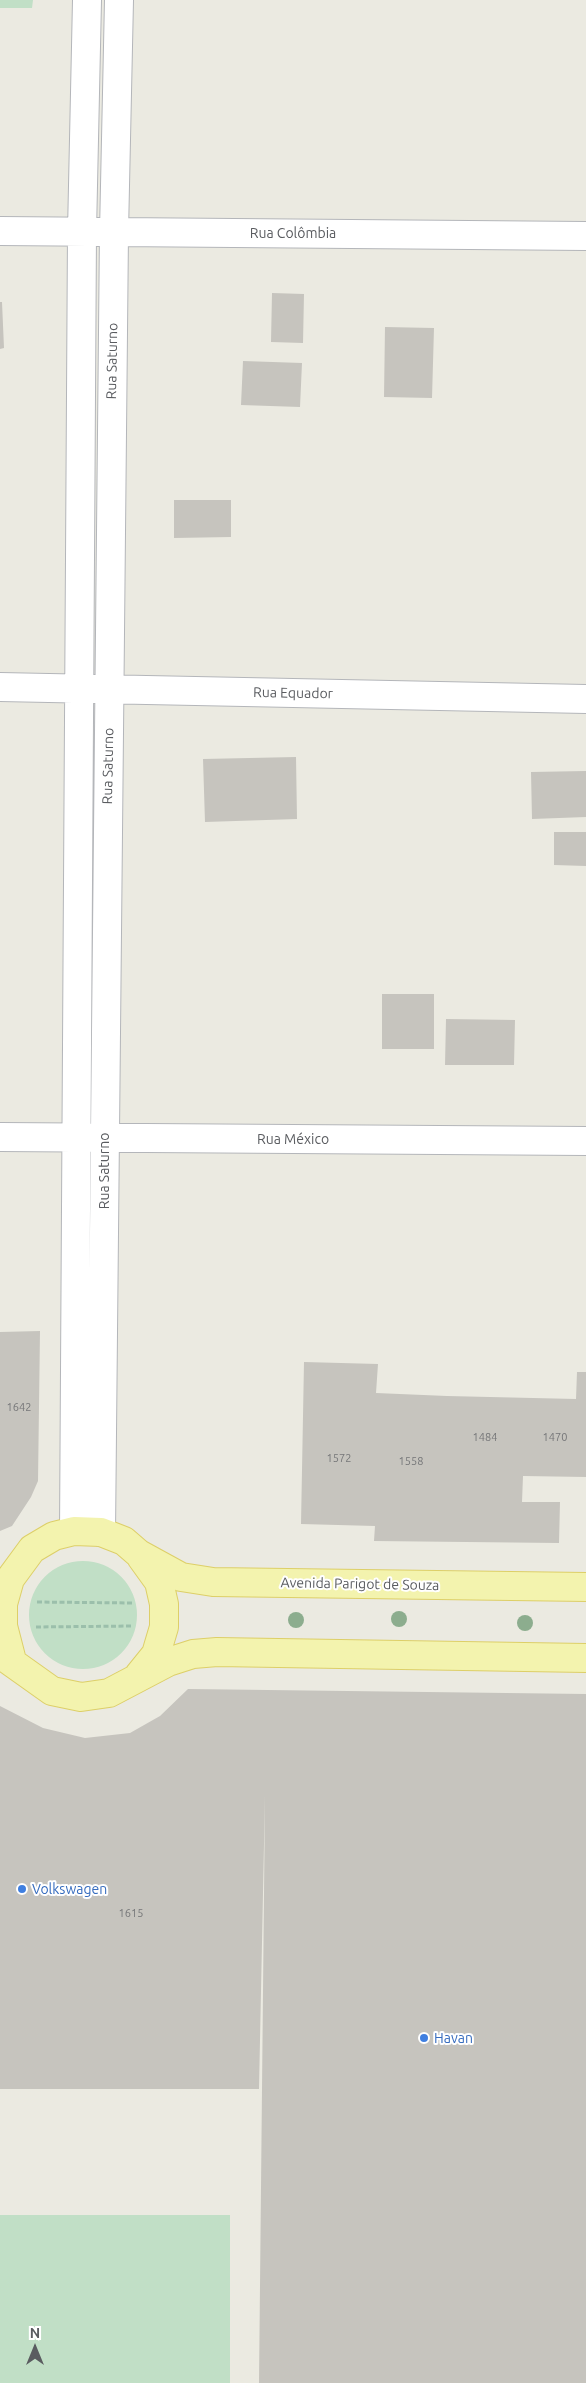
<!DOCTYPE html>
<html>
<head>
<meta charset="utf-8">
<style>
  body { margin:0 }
  #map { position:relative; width:586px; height:2383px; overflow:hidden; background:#ebeae1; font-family:Ubuntu,sans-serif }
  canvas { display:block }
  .north { position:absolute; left:10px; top:2323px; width:50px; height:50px; -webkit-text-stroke:4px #fff; paint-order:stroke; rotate:0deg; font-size:14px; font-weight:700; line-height:20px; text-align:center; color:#5a5c60 }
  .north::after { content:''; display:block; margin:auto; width:18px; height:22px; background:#5a5c60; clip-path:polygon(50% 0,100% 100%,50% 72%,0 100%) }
</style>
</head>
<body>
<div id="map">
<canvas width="586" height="2383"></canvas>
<div class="north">N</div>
</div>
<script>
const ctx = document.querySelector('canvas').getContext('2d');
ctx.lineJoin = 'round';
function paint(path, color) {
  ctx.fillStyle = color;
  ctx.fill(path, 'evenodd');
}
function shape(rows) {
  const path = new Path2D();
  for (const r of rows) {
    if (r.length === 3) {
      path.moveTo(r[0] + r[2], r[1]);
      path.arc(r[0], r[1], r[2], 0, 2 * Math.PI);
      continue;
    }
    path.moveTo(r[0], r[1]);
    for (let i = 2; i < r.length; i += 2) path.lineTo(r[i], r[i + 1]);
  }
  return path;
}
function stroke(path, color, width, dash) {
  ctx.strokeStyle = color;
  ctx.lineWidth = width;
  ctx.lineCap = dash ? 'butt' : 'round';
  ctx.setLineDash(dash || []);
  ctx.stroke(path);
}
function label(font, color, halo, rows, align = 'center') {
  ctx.font = font + ' Ubuntu,sans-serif';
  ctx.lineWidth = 4;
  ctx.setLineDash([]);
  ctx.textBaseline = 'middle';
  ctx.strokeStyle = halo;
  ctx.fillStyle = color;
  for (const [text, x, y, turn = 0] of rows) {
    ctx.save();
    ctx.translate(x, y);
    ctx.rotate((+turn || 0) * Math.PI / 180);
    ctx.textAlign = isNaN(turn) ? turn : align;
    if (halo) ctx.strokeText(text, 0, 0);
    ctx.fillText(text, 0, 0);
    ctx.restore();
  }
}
const green = shape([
  [0,0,33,0,32,8,0,8],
  [83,1615,54],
  [0,2215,230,2215,230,2383,0,2383]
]);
const building = shape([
  [272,293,304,294,303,343,271,342],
  [0,302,2,302,4,348,0,349],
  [385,327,434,328,432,398,384,397],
  [243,361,302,363,300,407,241,405],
  [174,500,231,500,231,537,174,538],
  [296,757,297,819,205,822,203,759],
  [586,771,586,817,532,819,531,772],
  [554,832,586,832,586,866,554,865],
  [382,994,434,994,434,1049,382,1049],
  [446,1019,515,1020,514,1065,445,1065],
  [40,1331,38,1481,31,1497,12,1526,0,1531,0,1332],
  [304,1362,378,1364,376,1393,447,1396,576,1399,577,1372,586,1372,586,1477,523,1476,522,1502,560,1502,559,1543,374,1541,375,1526,301,1524],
  [188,1689,586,1694,586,2383,259,2383,265,1795,259,2089,0,2089,0,1706,43,1728,85,1738,130,1733,160,1716]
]);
const path = shape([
  [37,1602,133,1603],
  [36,1627,132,1626]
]);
const minor = shape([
  [0,231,586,236],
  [0,687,586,699],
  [0,1137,586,1141],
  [74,1531,82,232,87,0],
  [101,1532,114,232,119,0]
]);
const major = shape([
  [0,1654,52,1691,81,1697,109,1693,168,1662,193,1654,217,1652,586,1658],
  [12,1661,3,1626,3,1604,10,1579,32,1549,54,1536,74,1531,101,1532,124,1541,139,1554,181,1577,213,1582,586,1587],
  [139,1675,156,1654,164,1627,164,1604,159,1582,141,1557]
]);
const trees = [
  [399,1619],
  [296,1620],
  [525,1623]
];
const markers = [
  [22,1889,5,"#3f7fe0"],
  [424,2038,5,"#3f7fe0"]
];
const numberNames = [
  ["1642",19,1407],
  ["1484",485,1437],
  ["1470",555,1437],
  ["1572",339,1458],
  ["1558",411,1461],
  ["1615",131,1913]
];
const streetNames = [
  ["Rua Colômbia",293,233],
  ["Rua Saturno",112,361,-89],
  ["Rua Equador",293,693,1],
  ["Rua Saturno",108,766,-89],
  ["Rua México",293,1139],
  ["Rua Saturno",104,1171,-90],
  ["Avenida Parigot de Souza",360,1584,1]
];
const shopNames = [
  ["Volkswagen",32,1889],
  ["Havan",434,2038]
];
paint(green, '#c1dfc6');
paint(building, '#c6c4be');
stroke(minor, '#b4b6ba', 30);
stroke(major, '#ddcf68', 30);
stroke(path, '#9bbfab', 3, [5, 2.5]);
stroke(minor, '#fff', 28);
stroke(major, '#f3f3ae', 28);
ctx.fillStyle = '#8cad8e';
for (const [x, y] of trees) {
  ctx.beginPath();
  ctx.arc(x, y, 8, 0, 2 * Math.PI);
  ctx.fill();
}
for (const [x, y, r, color] of markers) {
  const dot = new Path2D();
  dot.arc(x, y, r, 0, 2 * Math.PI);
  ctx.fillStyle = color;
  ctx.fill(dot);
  stroke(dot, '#fff', 2);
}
label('11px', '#757678', null, numberNames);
label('14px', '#5a5c60', '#fff', streetNames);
label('14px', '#366cbe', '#fff', shopNames, 'left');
</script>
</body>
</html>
